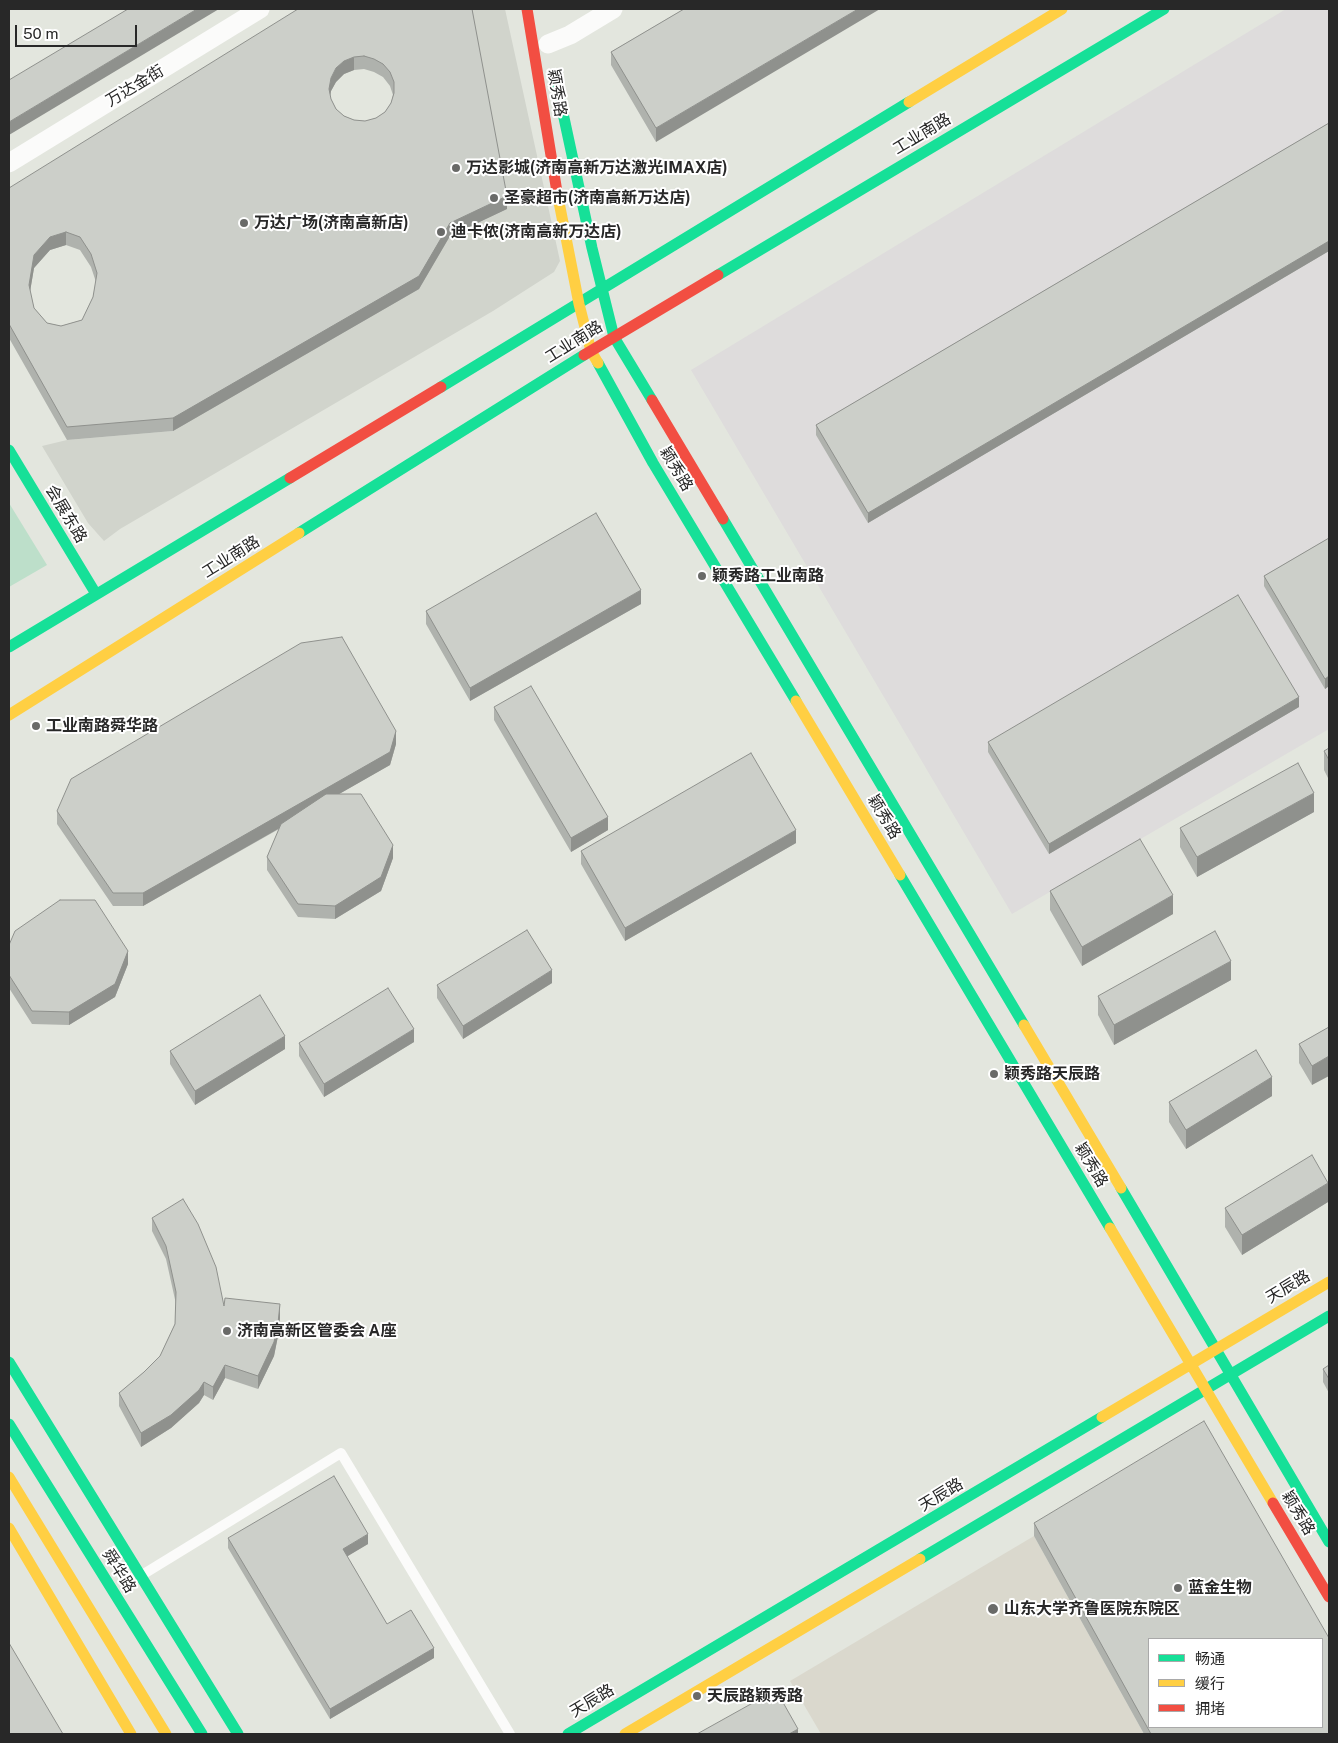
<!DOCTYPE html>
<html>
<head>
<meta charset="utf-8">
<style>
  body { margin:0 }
  #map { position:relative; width:1338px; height:1743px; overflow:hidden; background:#e3e6de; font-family:"Public Sans","Noto Sans SC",sans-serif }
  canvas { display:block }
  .frame { position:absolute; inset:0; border:10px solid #282828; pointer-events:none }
  .legend { position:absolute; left:1148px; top:1638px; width:175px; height:90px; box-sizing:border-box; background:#fff; border:1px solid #a9a9a9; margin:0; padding:6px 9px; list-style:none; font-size:15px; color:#282828 }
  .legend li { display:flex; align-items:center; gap:10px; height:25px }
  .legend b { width:25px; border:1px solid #a9a9a9 }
  .scale { position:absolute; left:15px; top:25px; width:122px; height:22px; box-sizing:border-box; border:2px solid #282828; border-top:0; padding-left:6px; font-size:15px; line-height:18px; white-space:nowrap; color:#282828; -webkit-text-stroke:4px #fff; paint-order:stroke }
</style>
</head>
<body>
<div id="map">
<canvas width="1338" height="1743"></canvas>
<div class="frame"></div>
<ul class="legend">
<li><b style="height:6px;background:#16e098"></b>畅通</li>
<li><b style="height:6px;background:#ffcf43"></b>缓行</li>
<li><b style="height:6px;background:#f24e42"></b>拥堵</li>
</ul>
<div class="scale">50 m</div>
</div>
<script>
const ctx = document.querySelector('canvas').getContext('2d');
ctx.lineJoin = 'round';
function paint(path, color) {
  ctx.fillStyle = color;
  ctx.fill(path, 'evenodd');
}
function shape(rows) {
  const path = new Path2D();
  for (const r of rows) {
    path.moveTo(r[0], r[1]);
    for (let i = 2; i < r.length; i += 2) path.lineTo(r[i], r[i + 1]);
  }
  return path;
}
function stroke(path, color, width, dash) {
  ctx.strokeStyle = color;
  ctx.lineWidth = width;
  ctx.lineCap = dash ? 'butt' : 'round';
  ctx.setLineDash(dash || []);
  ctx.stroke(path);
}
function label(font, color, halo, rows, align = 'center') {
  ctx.font = font + ' "Public Sans","Noto Sans SC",sans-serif';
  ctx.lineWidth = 4;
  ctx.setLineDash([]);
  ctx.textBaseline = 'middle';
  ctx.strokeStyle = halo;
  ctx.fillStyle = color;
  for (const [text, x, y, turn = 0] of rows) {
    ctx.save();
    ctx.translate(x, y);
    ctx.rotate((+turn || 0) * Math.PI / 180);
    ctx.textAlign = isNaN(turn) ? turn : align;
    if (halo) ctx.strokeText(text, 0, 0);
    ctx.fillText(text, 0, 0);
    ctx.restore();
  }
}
const industrial = shape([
  [1286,9,1329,9,1329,729,1012,914,691,370]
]);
const medical = shape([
  [1034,1536,1144,1734,821,1734,790,1681]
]);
const green = shape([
  [9,503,47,565,9,587]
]);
const plaza = shape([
  [470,9,505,9,560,261,554,272,493,311,120,529,104,541,88,523,42,446,67,440,173,431,450,236,507,209]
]);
const lane = shape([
  [142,1575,341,1453,510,1734]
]);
const street = shape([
  [548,44,570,35,613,9],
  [9,163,260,9]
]);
const fast = shape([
  [555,76,592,248,614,337,652,400],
  [718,275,1164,9],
  [598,363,653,463,796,701],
  [441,387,909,102],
  [9,450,96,594],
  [723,519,1024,1025],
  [299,533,584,355],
  [9,647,290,478],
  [900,875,1110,1228],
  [1121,1188,1329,1542],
  [9,1362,238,1734],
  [9,1424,202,1734],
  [920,1559,1329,1316],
  [568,1734,1102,1417]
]);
const slow = shape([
  [909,102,1062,9],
  [557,192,579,304,591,351,598,363],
  [796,701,900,875],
  [9,715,299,533],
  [1024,1025,1121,1188],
  [1110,1228,1273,1503],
  [1102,1417,1329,1282],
  [9,1477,166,1734],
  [9,1528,131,1734],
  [625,1734,920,1559]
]);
const jam = shape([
  [527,9,557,192],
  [584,355,718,275],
  [652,400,723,519],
  [290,478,441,387],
  [1273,1503,1329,1597]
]);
const wall = shape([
  [472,9,507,209,450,236,419,289,173,431,67,440,9,338,9,188],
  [364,69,374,72,383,77,390,86,393,95,391,103,385,112,376,118,365,121,354,120,344,116,336,109,331,99,330,95,331,91,336,82,344,74,354,70],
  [66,245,80,250,91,267,96,282,93,297,82,320,61,326,47,323,34,308,30,291,34,268,50,250],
  [684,9,656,142,611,65,611,52],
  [1329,123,1329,251,868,523,816,435,816,425],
  [1329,538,1329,686,1325,689,1264,586,1264,576],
  [641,604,470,701,426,624,426,611],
  [494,707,608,830,571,852,494,720],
  [1299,707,1049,854,988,752,988,742],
  [396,744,390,765,339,794,393,858,381,891,335,919,298,917,267,870,267,857,279,829,143,906,113,906,57,824,57,811],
  [1329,748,1329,780,1324,770,1324,751],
  [1314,812,1197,877,1180,847,1180,828],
  [796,843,625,941,581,864,581,851],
  [1050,891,1173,914,1082,966,1050,910],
  [9,945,128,964,115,997,69,1025,32,1024,9,988],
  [1231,980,1114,1045,1098,1015,1098,996],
  [552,983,463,1039,437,998,437,985],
  [1329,1027,1312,1085,1299,1063,1299,1044],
  [414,1042,324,1097,299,1056,299,1043],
  [285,1049,195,1105,170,1064,170,1051],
  [1272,1096,1186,1149,1169,1122,1169,1102],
  [1328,1202,1242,1255,1225,1227,1225,1208],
  [152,1218,224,1306,280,1318,278,1336,274,1356,258,1389,225,1378,213,1400,204,1395,199,1403,171,1428,141,1447,119,1406,119,1393,144,1372,160,1356,175,1324,176,1304,166,1259,152,1231],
  [1329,1365,1329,1393,1323,1382,1323,1369],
  [1034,1523,1329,1734,1144,1734,1034,1536],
  [228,1538,368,1544,347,1556,387,1624,434,1658,330,1719,228,1548]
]);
const shadedWall = shape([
  [197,9,219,9,9,135,9,122],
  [858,9,880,9,656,142,656,128],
  [354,57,354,70,344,74,336,82,331,91,329,102,329,89,331,78,336,68,344,61],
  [507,196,507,209,450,236,419,289,173,431,173,418,450,223],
  [66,232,66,245,50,250,34,268,29,298,29,285,34,255,50,237],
  [1329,241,1329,251,868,523,868,513],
  [641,590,641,604,470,701,470,688],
  [1329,676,1329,686,1325,689,1325,679],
  [1299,697,1299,707,1049,854,1049,844],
  [396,731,396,744,390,765,143,906,143,893],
  [1314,793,1314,812,1197,877,1197,857],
  [608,817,608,830,571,852,571,838],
  [796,830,796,843,625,941,625,928],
  [393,845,393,858,381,891,335,919,335,906],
  [1173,895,1173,914,1082,966,1082,947],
  [128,951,128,964,115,997,69,1025,69,1012],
  [1231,961,1231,980,1114,1045,1114,1025],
  [552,970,552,983,463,1039,463,1026],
  [414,1029,414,1042,324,1097,324,1084],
  [285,1036,285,1049,195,1105,195,1091],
  [1329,1056,1329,1076,1312,1085,1312,1066],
  [1272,1077,1272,1096,1186,1149,1186,1130],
  [1328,1183,1328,1202,1242,1255,1242,1235],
  [280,1304,280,1318,278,1336,274,1356,258,1389,258,1376],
  [225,1365,225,1378,213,1400,213,1387],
  [204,1382,204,1395,199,1403,171,1428,141,1447,141,1433],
  [368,1534,368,1544,343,1559,343,1549],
  [434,1648,434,1658,330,1719,330,1709],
  [798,1729,798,1734,789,1734]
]);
const building = shape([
  [128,9,197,9,9,122,9,80,128,9],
  [298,9,472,9,507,196,450,223,419,276,173,418,67,427,9,324,9,188,298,9],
  [364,56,374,59,383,64,390,72,394,82,394,93,391,103,385,112,376,118,365,121,354,120,344,116,336,109,331,99,329,89,331,78,336,68,344,61,354,57,364,56],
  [66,232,80,237,91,254,97,273,93,297,82,320,61,326,47,323,34,308,29,285,34,255,50,237,66,232],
  [684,9,858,9,656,128,611,52,684,9],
  [1329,123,1329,241,868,513,816,425,1329,123],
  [596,513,641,590,470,688,426,611,596,513],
  [1329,538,1329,676,1325,679,1264,576,1329,538],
  [1238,595,1299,697,1049,844,988,742,1238,595],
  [342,637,396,731,390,752,143,893,113,893,57,811,71,779,301,643,342,637],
  [531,686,608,817,571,838,494,707,531,686],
  [1329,748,1329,760,1324,751,1329,748],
  [751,753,796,830,625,928,581,851,751,753],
  [1298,763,1314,793,1197,857,1180,828,1298,763],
  [326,794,361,794,393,845,381,877,335,906,298,904,267,857,281,824,326,794],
  [1140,839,1173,895,1082,947,1050,891,1140,839],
  [60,900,95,900,128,951,115,984,69,1012,32,1011,9,975,9,945,15,931,60,900],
  [527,930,552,970,463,1026,437,985,527,930],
  [1215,931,1231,961,1114,1025,1098,996,1215,931],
  [388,988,414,1029,324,1084,299,1043,388,988],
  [260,995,285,1036,195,1091,170,1051,260,995],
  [1329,1027,1329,1056,1312,1066,1299,1044,1329,1027],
  [1256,1050,1272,1077,1186,1130,1169,1102,1256,1050],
  [1312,1155,1328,1183,1242,1235,1225,1208,1312,1155],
  [183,1199,198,1224,216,1267,224,1306,225,1298,280,1304,278,1323,274,1342,258,1376,225,1365,213,1387,204,1382,199,1390,171,1415,141,1433,119,1393,144,1372,160,1356,175,1324,176,1292,166,1246,152,1218,183,1199],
  [1329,1365,1329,1379,1323,1369,1329,1365],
  [1204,1421,1329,1638,1329,1733,1327,1734,1151,1734,1034,1523,1204,1421],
  [1149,1639,1322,1639,1322,1727,1149,1727,1149,1639],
  [334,1476,368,1534,343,1549,387,1624,411,1610,434,1648,330,1709,228,1538,334,1476],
  [9,1643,63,1734,9,1734,9,1643],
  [776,1690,798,1729,789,1734,697,1734,776,1690]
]);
const markers = [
  [456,168,5,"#696a68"],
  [494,198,5,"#696a68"],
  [244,223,5,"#696a68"],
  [441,232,5,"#696a68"],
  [702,576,5,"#696a68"],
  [36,726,5,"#696a68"],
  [994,1074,5,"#696a68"],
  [227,1331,5,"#696a68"],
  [1178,1588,5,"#696a68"],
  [993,1609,6,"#696a68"],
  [697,1696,5,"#696a68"]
];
const streetNames = [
  ["万达金街",135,86,-31],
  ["颖秀路",557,93,81],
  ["工业南路",922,134,-31],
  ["工业南路",574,342,-32],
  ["颖秀路",676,469,59],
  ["会展东路",66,514,59],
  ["工业南路",231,557,-32],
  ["颖秀路",884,817,59],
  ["颖秀路",1091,1165,59],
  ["天辰路",1288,1287,-31],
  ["天辰路",941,1495,-31],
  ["颖秀路",1298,1513,59],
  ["舜华路",119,1571,58],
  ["天辰路",592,1701,-31]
];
const poiNames = [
  ["万达影城(济南高新万达激光IMAX店)",466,168],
  ["圣豪超市(济南高新万达店)",504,198],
  ["万达广场(济南高新店)",254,223],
  ["迪卡侬(济南高新万达店)",451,232],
  ["颖秀路工业南路",712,576],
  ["工业南路舜华路",46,726],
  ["颖秀路天辰路",1004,1074],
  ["济南高新区管委会 A座",237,1331],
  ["蓝金生物",1188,1588],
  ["山东大学齐鲁医院东院区",1004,1609],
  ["天辰路颖秀路",707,1696]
];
paint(industrial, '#dedcdc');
paint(medical, '#dad8cd');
paint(green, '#bddfca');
paint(plaza, '#d1d4cc');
stroke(lane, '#fbfbfa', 10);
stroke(street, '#fbfbfa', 19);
stroke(fast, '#16e098', 11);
stroke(slow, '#ffcf43', 11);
stroke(jam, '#f24e42', 11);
paint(wall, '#afb2ad');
paint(shadedWall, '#8f918d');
paint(building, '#cccfc9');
stroke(building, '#8f918d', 1);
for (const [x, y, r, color] of markers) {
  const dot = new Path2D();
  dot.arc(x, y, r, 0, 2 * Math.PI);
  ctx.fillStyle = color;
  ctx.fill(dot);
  stroke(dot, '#fff', 2);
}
label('16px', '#282828', '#fff', streetNames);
label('bold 16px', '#282828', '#fff', poiNames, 'left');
</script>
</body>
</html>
